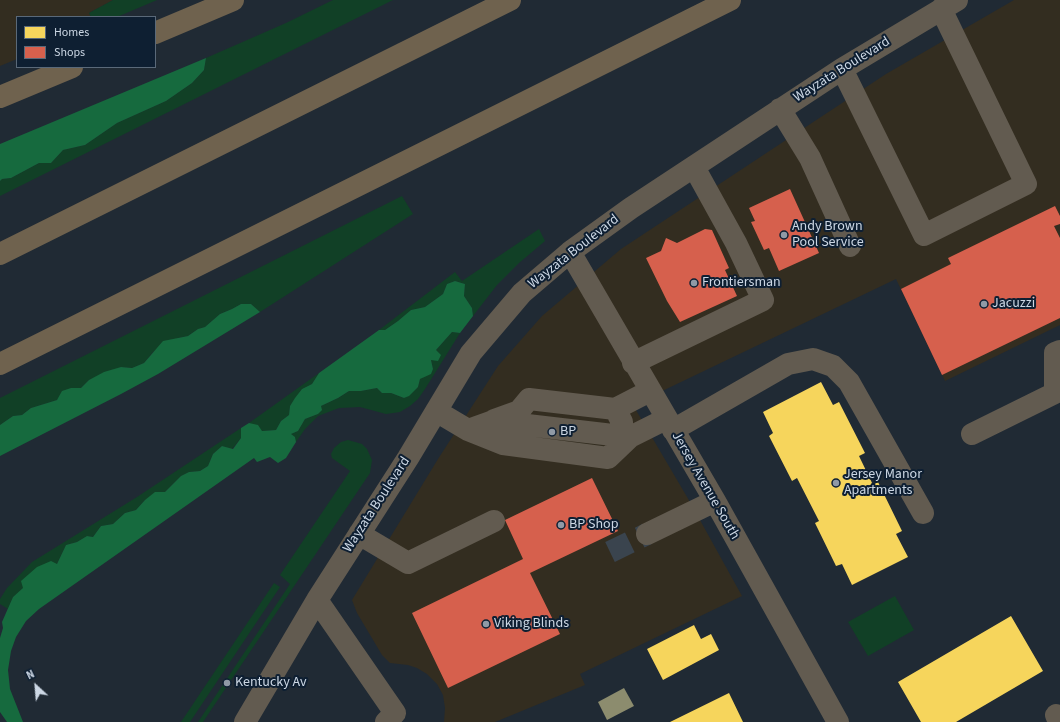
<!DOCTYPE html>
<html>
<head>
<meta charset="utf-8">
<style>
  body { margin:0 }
  #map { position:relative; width:1060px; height:722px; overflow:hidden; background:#202a34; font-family:"Source Sans 3",sans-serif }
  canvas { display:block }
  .legend { position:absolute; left:16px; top:16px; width:140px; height:52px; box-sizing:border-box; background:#0e1f32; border:1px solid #5a6979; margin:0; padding:5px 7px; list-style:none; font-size:12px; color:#ccd7e4 }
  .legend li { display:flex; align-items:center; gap:8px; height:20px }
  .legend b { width:20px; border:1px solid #5a6979 }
  .north { position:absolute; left:16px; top:666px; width:40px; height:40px; -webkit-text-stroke:3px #0e1f32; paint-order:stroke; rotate:334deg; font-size:11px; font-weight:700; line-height:16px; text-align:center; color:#ccd7e4 }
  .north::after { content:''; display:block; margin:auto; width:14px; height:18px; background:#ccd7e4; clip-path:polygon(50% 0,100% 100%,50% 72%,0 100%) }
</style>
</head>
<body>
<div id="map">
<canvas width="1060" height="722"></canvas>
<ul class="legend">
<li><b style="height:11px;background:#f6d55c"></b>Homes</li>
<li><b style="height:11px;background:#d6604d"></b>Shops</li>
</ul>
<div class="north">N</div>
</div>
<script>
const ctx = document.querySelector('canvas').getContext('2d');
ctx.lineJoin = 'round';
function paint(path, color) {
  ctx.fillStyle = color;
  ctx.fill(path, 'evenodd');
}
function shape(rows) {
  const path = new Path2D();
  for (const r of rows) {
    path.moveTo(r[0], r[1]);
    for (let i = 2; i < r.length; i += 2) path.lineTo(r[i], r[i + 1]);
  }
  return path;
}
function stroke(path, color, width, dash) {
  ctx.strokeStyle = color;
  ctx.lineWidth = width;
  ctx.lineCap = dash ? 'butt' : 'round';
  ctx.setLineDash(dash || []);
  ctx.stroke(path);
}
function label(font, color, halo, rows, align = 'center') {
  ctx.font = font + ' "Source Sans 3",sans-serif';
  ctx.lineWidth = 4;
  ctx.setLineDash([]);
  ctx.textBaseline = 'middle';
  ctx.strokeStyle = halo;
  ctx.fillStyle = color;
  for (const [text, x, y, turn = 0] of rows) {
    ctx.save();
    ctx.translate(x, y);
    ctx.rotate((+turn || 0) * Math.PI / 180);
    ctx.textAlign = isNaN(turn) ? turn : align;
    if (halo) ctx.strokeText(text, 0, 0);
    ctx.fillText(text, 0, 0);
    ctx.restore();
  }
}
const commercial = shape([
  [0,0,113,0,89,13,91,17,17,17,17,59,0,66],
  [1014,0,1060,0,1060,325,945,381,896,279,633,405,690,502,742,596,580,674,585,685,495,722,444,722,445,708,443,695,437,684,427,674,417,668,408,665,390,663,382,655,357,613,352,600,438,459,498,366,542,316,621,249,886,74]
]);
const green = shape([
  [113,0,157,0,117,17,91,17,89,13],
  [333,0,393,0,0,196,0,181,2,179,11,178,39,163,51,163,63,150,85,145,117,123,166,101,192,83,204,70,206,58,286,23],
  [402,196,413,214,260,312,251,304,241,304,232,309,220,314,205,327,198,329,188,336,178,338,153,352,144,363,132,368,121,367,89,380,81,388,71,388,57,400,31,408,22,415,13,416,0,425,0,398],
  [539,229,545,241,519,263,497,285,473,316,472,308,464,296,465,284,455,281,447,284,443,294,425,307,411,310,398,321,385,330,379,330,455,272,462,281],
  [452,332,460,333,425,389,418,399,410,406,400,412,386,414,360,407,339,408,318,416,305,429,296,442,295,437,290,434,298,431,305,419,318,414,321,406,338,398,349,391,361,391,377,388,382,393,391,393,404,398,418,387,420,379,433,369,431,360,436,350],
  [319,373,312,384,302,389,290,406,289,415,281,421,276,430,262,431,249,423],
  [241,428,241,438,232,449,222,446,213,454,208,466,200,471,189,472,181,476,165,492,145,500,136,510,125,513,113,524,101,526,93,537,87,536,77,542,66,545,57,564,24,588,13,597,8,609,0,604,0,599,7,588,32,562,137,497],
  [348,440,362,444,367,449,372,460,370,473,203,722,198,722,290,584,280,575,350,471,332,458,331,454,334,448,341,442],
  [274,583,280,587,190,722,181,722],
  [895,596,914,630,868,656,848,622]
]);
const forest = shape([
  [206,58,204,70,192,83,166,101,117,123,85,145,63,150,51,163,39,163,11,178,2,179,0,181,0,144],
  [455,281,465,284,464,296,472,308,473,316,460,333,452,332,436,350,441,355,438,361,431,360,433,369,431,374,420,379,418,387,409,396,404,398,391,393,382,393,377,388,361,391,349,391,338,398,321,406,322,410,318,414,305,419,298,431,291,434,295,437,296,442,286,458,278,463,270,457,257,462,254,458,39,609,26,621,16,637,11,651,8,670,10,689,23,722,7,722,0,712,0,638,3,628,2,622,13,597,23,588,21,581,37,567,51,561,57,564,66,545,77,542,87,536,93,537,101,526,113,524,125,513,136,510,145,500,155,492,165,492,181,476,189,472,200,471,208,466,213,454,222,446,233,449,241,438,241,428,249,423,258,425,262,431,276,430,281,421,289,415,290,406,295,398,302,389,312,384,319,373,379,330,385,330,398,321,411,310,425,307,443,294,447,284],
  [241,304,251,304,260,312,158,374,121,394,0,456,0,425,13,416,22,415,31,408,57,400,62,391,71,388,81,388,89,380,104,372,121,367,132,368,144,363,163,341,188,336,198,329,205,327,220,314,232,309]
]);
const homes = shape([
  [821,382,833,405,839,402,865,453,859,456,873,485,878,482,902,531,896,534,908,557,852,585,842,564,836,566,815,523,819,521,797,478,792,481,769,436,773,433,763,412],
  [1011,616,1043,671,956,722,921,722,898,682],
  [694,625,701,639,711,634,719,650,663,680,647,649],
  [729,693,743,722,670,722]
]);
const shops = shape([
  [790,189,819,253,779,271,769,248,764,250,751,222,755,221,749,208],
  [1055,206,1060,216,1060,224,1054,226,1060,238,1060,318,942,375,901,289,951,264,948,258],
  [705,229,712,230,729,268,725,270,737,296,680,322,667,301,646,258,661,251,666,238,677,243],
  [592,478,618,531,530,573,560,634,448,688,412,613,523,559,505,520]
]);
const industry = shape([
  [624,688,634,706,607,720,598,702]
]);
const minorTunnel = shape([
  [610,552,647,534]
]);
const minor = shape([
  [842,69,924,235,1026,184,941,9],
  [780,109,810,158,850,246],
  [570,252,715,501,838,722],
  [633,363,763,300,736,243,694,167],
  [436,411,468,430,503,444,608,458,630,437,666,419],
  [494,420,519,411,529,399,615,409],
  [622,422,615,409,650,391],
  [468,430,493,421,630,437],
  [673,430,788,364,813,359,833,366,849,382,923,513],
  [972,434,1055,393,1055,353,1060,351],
  [359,534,408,563,494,521],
  [647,534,715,501],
  [317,600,395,713,386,722],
  [1056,715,1059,722],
  [245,722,317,600,408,458,471,353,522,293,570,252,631,208,842,69,957,0]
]);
const highway = shape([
  [155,33,233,0],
  [0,97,72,67],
  [0,254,510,0],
  [0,364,730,0]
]);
const markers = [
  [784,235,4,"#909aa6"],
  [694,283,4,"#909aa6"],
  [984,304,4,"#909aa6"],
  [552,432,4,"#909aa6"],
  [836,483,4,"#909aa6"],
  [561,525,4,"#909aa6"],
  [486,624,4,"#909aa6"],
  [227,683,4,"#909aa6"]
];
const streetNames = [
  ["Wayzata Boulevard",842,70,-32],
  ["Wayzata Boulevard",574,252,-38],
  ["Jersey Avenue South",705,486,60],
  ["Wayzata Boulevard",377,505,-57]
];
const poiNames = [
  ["Andy Brown",792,227],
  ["Pool Service",792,243],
  ["Frontiersman",702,283],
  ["Jacuzzi",992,304],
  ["BP",560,432],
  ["Jersey Manor",844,475],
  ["Apartments",844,491],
  ["BP Shop",569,525],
  ["Viking Blinds",494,624],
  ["Kentucky Av",235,683]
];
paint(commercial, '#332d20');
paint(green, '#114026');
paint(forest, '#166a3e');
paint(homes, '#f6d55c');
paint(shops, '#d6604d');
paint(industry, '#8c8c6e');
stroke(minorTunnel, '#3a444e', 22, [22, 11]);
stroke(minor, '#625b50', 22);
stroke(highway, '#6f624e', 22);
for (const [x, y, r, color] of markers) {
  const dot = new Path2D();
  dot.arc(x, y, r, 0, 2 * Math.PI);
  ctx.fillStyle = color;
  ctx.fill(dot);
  stroke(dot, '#0e1f32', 1.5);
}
label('14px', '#ccd7e4', '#0e1f32', streetNames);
label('14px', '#ccd7e4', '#0e1f32', poiNames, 'left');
</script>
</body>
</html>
